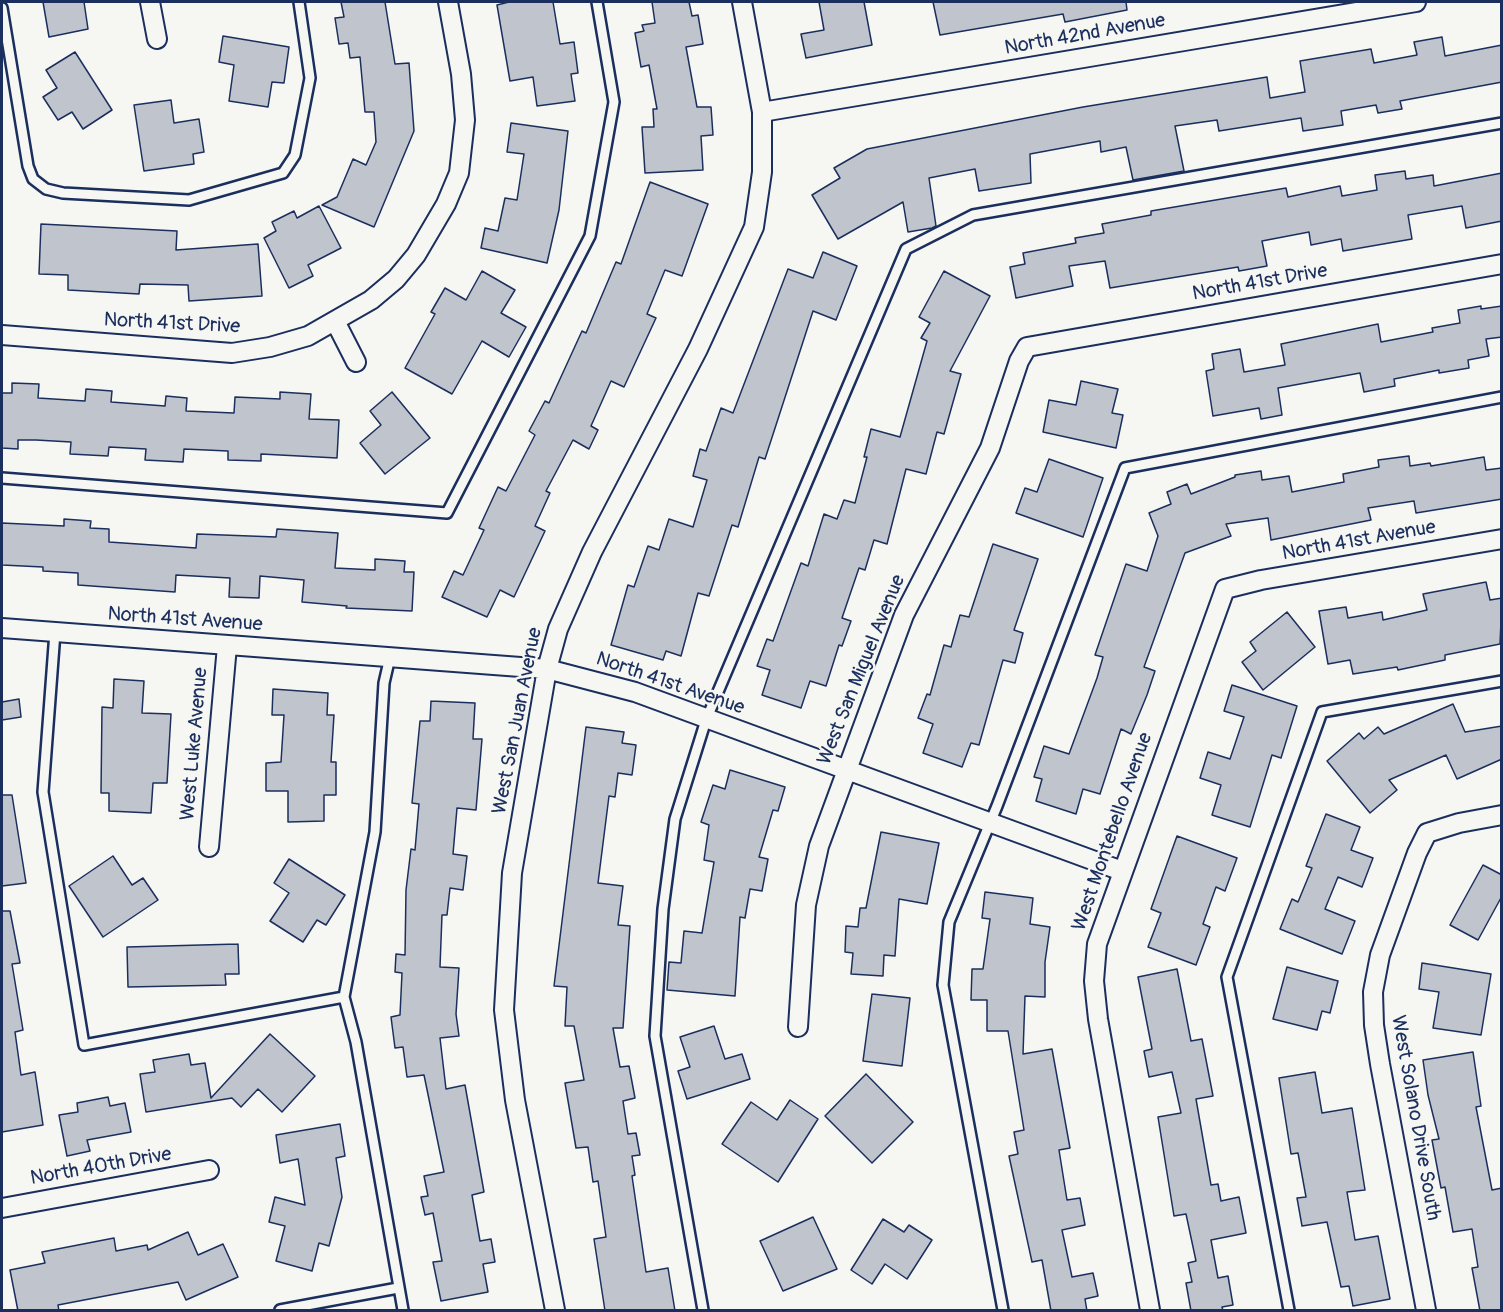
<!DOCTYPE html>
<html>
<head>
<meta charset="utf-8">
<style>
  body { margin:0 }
  #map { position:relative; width:1503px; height:1312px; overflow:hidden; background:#f6f6f2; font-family:Pangolin,sans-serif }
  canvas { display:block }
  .frame { position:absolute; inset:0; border:3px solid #1b2f5e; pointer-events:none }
</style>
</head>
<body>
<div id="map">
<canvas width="1503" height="1312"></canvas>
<div class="frame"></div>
</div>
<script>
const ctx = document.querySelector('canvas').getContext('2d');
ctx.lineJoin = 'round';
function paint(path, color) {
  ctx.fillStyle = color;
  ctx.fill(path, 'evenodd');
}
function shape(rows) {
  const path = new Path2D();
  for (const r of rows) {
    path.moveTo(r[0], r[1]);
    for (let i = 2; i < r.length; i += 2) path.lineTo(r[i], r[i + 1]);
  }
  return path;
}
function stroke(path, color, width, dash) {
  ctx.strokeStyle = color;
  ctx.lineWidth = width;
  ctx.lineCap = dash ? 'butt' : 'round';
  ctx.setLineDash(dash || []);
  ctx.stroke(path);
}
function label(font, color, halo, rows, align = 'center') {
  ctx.font = font + ' Pangolin,sans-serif';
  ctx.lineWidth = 5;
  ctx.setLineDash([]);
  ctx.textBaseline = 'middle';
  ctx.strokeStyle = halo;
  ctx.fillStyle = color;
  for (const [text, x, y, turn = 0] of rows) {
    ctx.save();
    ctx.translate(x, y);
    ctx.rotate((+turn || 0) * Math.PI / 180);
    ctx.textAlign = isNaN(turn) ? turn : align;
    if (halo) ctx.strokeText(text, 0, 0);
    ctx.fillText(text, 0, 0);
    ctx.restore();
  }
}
const building = shape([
  [43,2,84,2,88,29,49,37,43,2],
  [341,2,385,2,395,64,409,63,414,131,374,227,322,205,337,197,353,159,366,165,376,142,374,112,365,112,360,57,350,58,348,43,339,44,335,18,344,17,341,2],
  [509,2,553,2,560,44,574,42,578,73,571,74,575,101,537,106,533,77,510,81,497,5,509,2],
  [652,2,689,2,692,16,698,15,703,44,686,47,697,107,711,107,713,135,701,136,703,170,645,173,642,127,654,127,653,109,657,109,649,65,641,67,635,33,644,31,642,25,655,23,652,2],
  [819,2,864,2,872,45,806,58,801,34,824,30,819,2],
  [933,2,1126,2,1127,10,1065,22,1063,14,940,35,933,2],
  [223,36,289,47,284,83,272,82,268,107,229,101,234,65,219,62,223,36],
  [1442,37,1445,56,1502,45,1502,82,1400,101,1402,109,1378,113,1376,105,1341,111,1343,125,1303,131,1301,118,1219,131,1217,120,1175,126,1184,171,1133,180,1126,147,1101,152,1100,141,1030,154,1031,183,979,191,975,169,929,178,936,226,932,228,908,232,903,202,838,239,812,195,840,178,834,168,867,149,1083,107,1267,77,1270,98,1305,92,1300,61,1371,49,1374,63,1417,55,1414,42,1442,37],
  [75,52,112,110,83,129,72,112,58,120,43,97,57,88,46,70,75,52],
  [171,100,174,123,199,119,204,152,193,154,194,164,144,171,134,105,171,100],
  [511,123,568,131,559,210,547,263,481,248,485,228,498,231,505,198,517,200,524,154,507,152,511,123],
  [1405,171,1406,179,1433,175,1434,186,1502,173,1502,221,1466,228,1462,206,1408,215,1412,239,1343,251,1341,239,1311,245,1309,232,1262,241,1267,266,1239,271,1238,267,1110,288,1105,261,1069,266,1073,286,1016,298,1010,267,1025,264,1023,253,1076,243,1075,238,1104,233,1102,224,1151,215,1151,211,1286,188,1288,197,1340,186,1342,196,1377,190,1375,175,1405,171],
  [650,182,708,204,682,276,665,270,647,314,656,318,624,387,611,381,591,426,598,430,589,449,573,440,546,491,550,493,535,526,545,531,514,597,500,590,487,617,442,597,454,571,463,575,484,530,479,528,498,487,506,491,535,435,529,431,545,401,549,403,582,331,586,333,616,262,621,264,650,182],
  [319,206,341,248,308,265,313,276,289,288,264,238,276,231,272,222,294,211,297,218,319,206],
  [41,224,177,231,176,250,258,244,262,296,189,301,188,285,140,284,139,294,68,290,68,275,39,274,41,224],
  [823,252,857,266,836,320,813,311,765,459,759,457,738,527,732,525,709,596,698,593,681,656,666,651,663,660,611,645,628,585,634,587,648,546,659,550,669,519,693,527,707,480,693,476,700,449,706,451,721,408,733,413,788,269,813,278,823,252],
  [482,271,515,290,501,313,526,327,509,357,482,341,452,394,405,368,435,314,431,312,445,288,466,300,482,271],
  [944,271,990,296,950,371,961,374,944,434,937,432,926,474,906,469,887,544,874,540,865,570,859,568,842,618,851,621,842,646,839,645,826,686,810,681,801,708,762,695,770,670,757,666,767,639,773,641,801,563,808,566,824,514,837,519,844,500,855,503,867,457,864,457,871,429,900,437,927,341,921,338,930,323,919,317,944,271],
  [1481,306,1481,309,1502,306,1502,337,1486,339,1489,356,1468,360,1469,368,1439,373,1439,370,1394,379,1395,386,1364,392,1360,373,1278,388,1282,415,1261,419,1259,408,1213,416,1206,371,1214,369,1212,354,1240,349,1244,372,1285,365,1281,344,1378,324,1381,342,1433,332,1432,328,1460,323,1458,310,1481,306],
  [1081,381,1118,389,1112,413,1123,415,1116,448,1043,432,1049,400,1076,405,1081,381],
  [12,383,39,384,38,398,85,401,86,389,112,391,111,402,165,406,166,396,187,398,186,411,234,413,235,397,280,399,280,392,311,394,309,419,339,420,337,458,261,454,261,461,228,460,228,451,184,449,183,462,145,460,146,449,109,447,108,456,70,454,71,442,36,440,18,440,18,449,2,448,2,393,12,393,12,383],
  [392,392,430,438,385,474,360,443,381,425,370,411,392,392],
  [1409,456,1410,466,1430,463,1431,466,1484,457,1486,470,1502,468,1502,499,1416,513,1414,501,1368,508,1371,520,1271,540,1268,518,1226,524,1231,536,1185,553,1144,667,1155,671,1147,695,1131,734,1121,729,1100,794,1083,789,1076,814,1036,801,1042,779,1034,777,1044,746,1069,754,1097,678,1103,657,1095,655,1126,564,1147,571,1158,536,1149,513,1171,504,1167,492,1187,484,1191,494,1235,477,1235,475,1261,471,1262,480,1289,476,1292,492,1344,482,1343,474,1379,467,1378,460,1409,456],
  [1049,459,1103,478,1083,537,1016,513,1025,488,1037,492,1049,459],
  [64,519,91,521,90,528,109,529,109,542,196,548,197,534,276,537,277,529,338,533,335,568,375,570,375,559,405,561,404,572,414,572,412,611,346,608,347,606,302,602,304,580,260,576,259,598,229,597,230,578,176,575,175,592,78,585,78,573,43,571,43,567,2,565,2,523,64,526,64,519],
  [993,544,1038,559,1014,630,1023,633,1015,663,1003,660,979,745,971,743,962,767,923,753,933,724,918,718,927,694,930,695,944,645,951,647,960,615,969,617,993,544],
  [1486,582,1490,600,1502,598,1500,644,1445,655,1445,660,1398,670,1397,667,1353,674,1350,660,1328,664,1319,611,1346,607,1348,618,1382,612,1383,620,1427,610,1423,594,1486,582],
  [1287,612,1315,647,1263,690,1242,662,1256,651,1250,642,1287,612],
  [114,679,144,681,142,713,171,714,167,783,153,783,151,813,109,811,109,793,101,793,102,707,113,708,114,679],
  [1232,685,1297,706,1281,758,1272,755,1250,827,1212,815,1221,785,1200,778,1208,752,1230,759,1244,717,1224,711,1232,685],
  [273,689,328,693,327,715,334,715,331,762,336,762,336,795,324,795,324,821,288,822,288,791,266,791,266,763,281,762,284,715,272,715,273,689],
  [19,699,21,717,2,720,2,702,19,699],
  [431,701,475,703,473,739,482,739,476,810,457,808,453,854,467,856,463,890,450,888,447,915,442,915,440,967,459,968,456,1014,459,1036,440,1038,446,1089,465,1085,484,1192,472,1195,480,1241,491,1239,495,1262,483,1264,488,1292,441,1301,433,1262,442,1261,433,1213,425,1215,421,1197,428,1196,424,1176,444,1172,424,1075,407,1077,403,1047,395,1048,391,1017,400,1015,402,973,395,972,396,954,405,955,406,890,411,849,415,850,419,804,412,803,420,721,430,721,431,701],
  [1453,704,1465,732,1502,726,1502,759,1457,779,1446,755,1389,780,1397,790,1370,813,1327,761,1359,733,1364,739,1378,727,1384,734,1453,704],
  [586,727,624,732,622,743,636,745,632,775,618,773,615,797,609,796,598,883,623,886,618,925,630,926,623,1028,613,1028,620,1067,629,1066,635,1098,623,1101,628,1134,636,1133,640,1155,632,1156,635,1175,632,1176,646,1272,668,1268,675,1311,605,1311,594,1239,606,1237,598,1181,593,1182,588,1147,576,1148,565,1083,584,1080,574,1026,565,1026,567,987,554,986,586,727],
  [730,770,785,787,778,811,773,810,759,857,768,859,762,891,750,889,745,918,740,917,735,996,667,990,669,962,681,963,684,931,702,933,714,862,704,860,709,825,701,822,713,785,725,789,730,770],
  [2,795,12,795,26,883,2,886,2,795],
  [1326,814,1360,827,1351,850,1373,858,1362,887,1338,877,1325,909,1355,921,1342,954,1280,929,1292,899,1298,902,1312,868,1306,866,1326,814],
  [881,832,939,843,927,904,899,899,895,956,884,955,883,976,851,974,853,953,845,952,846,926,858,927,860,908,866,908,881,832],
  [1177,836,1237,858,1225,891,1216,887,1203,924,1210,927,1196,965,1148,947,1161,913,1151,909,1177,836],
  [113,856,132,885,143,878,158,900,103,937,69,886,113,856],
  [289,859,345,895,326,925,317,920,303,942,270,921,289,893,274,883,289,859],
  [1483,865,1502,875,1502,896,1478,940,1450,925,1483,865],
  [985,892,1033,898,1030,924,1050,927,1045,962,1045,997,1025,996,1023,1054,1052,1049,1070,1148,1059,1150,1067,1200,1080,1198,1085,1225,1062,1230,1072,1277,1093,1273,1098,1296,1085,1299,1087,1311,1051,1311,1042,1260,1032,1262,1009,1156,1018,1154,1014,1132,1024,1130,1008,1031,987,1031,987,1000,971,1000,972,969,983,969,990,919,982,918,985,892],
  [2,911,10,911,20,963,12,964,23,1030,15,1032,21,1075,35,1072,43,1125,2,1132,2,911],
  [238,944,239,974,225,974,226,985,128,987,127,947,238,944],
  [1422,963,1491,974,1481,1035,1433,1028,1439,992,1419,989,1422,963],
  [1287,967,1338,981,1330,1013,1322,1011,1317,1030,1273,1019,1287,967],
  [1177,969,1191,1041,1202,1039,1213,1096,1196,1099,1211,1185,1218,1184,1221,1201,1239,1197,1246,1233,1211,1240,1218,1278,1228,1276,1233,1305,1222,1307,1223,1311,1191,1311,1186,1283,1192,1282,1188,1263,1196,1261,1186,1214,1174,1216,1158,1117,1181,1113,1172,1072,1149,1077,1144,1051,1152,1049,1138,977,1177,969],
  [872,994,910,998,902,1066,863,1061,872,994],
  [714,1026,725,1059,742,1054,750,1079,687,1099,678,1071,690,1067,680,1037,714,1026],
  [270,1034,315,1076,282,1112,258,1089,241,1107,232,1098,146,1112,140,1074,155,1072,153,1060,189,1054,191,1065,205,1063,211,1098,270,1034],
  [1473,1052,1481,1106,1476,1107,1492,1190,1502,1188,1502,1311,1480,1311,1472,1268,1478,1267,1472,1229,1453,1232,1445,1187,1441,1188,1432,1140,1439,1139,1428,1095,1423,1060,1473,1052],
  [1315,1072,1322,1113,1352,1108,1365,1190,1347,1192,1355,1240,1378,1236,1390,1299,1353,1306,1349,1286,1341,1287,1327,1222,1302,1226,1297,1198,1306,1197,1298,1153,1291,1154,1279,1078,1315,1072],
  [866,1074,913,1122,872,1163,825,1116,866,1074],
  [108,1097,110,1106,125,1103,131,1132,87,1140,90,1151,67,1156,59,1115,78,1112,77,1103,108,1097],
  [790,1100,818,1119,778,1182,722,1144,751,1102,777,1120,790,1100],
  [340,1124,345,1156,336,1158,342,1197,329,1246,319,1243,312,1271,276,1261,285,1226,269,1222,275,1197,305,1205,298,1159,280,1163,276,1135,340,1124],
  [813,1217,837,1269,783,1291,760,1241,813,1217],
  [883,1219,904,1232,909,1225,932,1240,907,1279,885,1264,872,1284,851,1270,883,1219],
  [188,1232,198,1255,223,1244,238,1277,186,1300,178,1282,58,1305,59,1311,18,1311,10,1270,45,1263,42,1252,114,1238,116,1251,147,1245,148,1250,188,1232]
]);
const service = shape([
  [2,8,28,166,33,179,46,189,63,193,189,200,283,173,295,155,310,78,299,2],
  [2,478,447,513,590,236,614,102,597,2],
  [55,632,43,792,84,1045,344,997],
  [390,657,384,683,375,832,344,997,356,1042,403,1310],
  [280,1310,398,1288],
  [703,1310,655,1036,663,909,675,819,706,720,906,249,973,215,1502,123],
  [1003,1310,943,985,949,922,997,806,1125,468,1502,397],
  [1289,1310,1227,977,1322,712,1502,681]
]);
const minor = shape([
  [150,2,157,39],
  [762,112,1416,2],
  [335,321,356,362],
  [2,335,232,353,270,347,308,336,371,300,396,279,416,255,446,204,459,173,465,120,461,74,448,2],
  [2,628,547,669,635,692,1122,871],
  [209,847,227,646],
  [798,1027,806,905,819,846,904,615,990,448,1019,361,1027,347,1502,264],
  [2,1208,209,1170],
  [555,1310,515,1100,504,1010,512,873,547,669,558,629,592,552,698,349,754,227,762,172,762,112,742,2],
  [1150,1310,1098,1019,1094,981,1097,944,1225,589,1261,580,1502,539],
  [1426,1310,1380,1064,1374,1025,1373,992,1380,955,1417,853,1427,833,1459,823,1502,815]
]);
const streetNames = [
  ["North 42nd Avenue",1085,35,-10],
  ["North 41st Drive",1260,283,-10],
  ["North 41st Drive",172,324,3],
  ["North 41st Avenue",1359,541,-10],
  ["North 41st Avenue",185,620,4],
  ["West San Miguel Avenue",862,670,-68],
  ["North 41st Avenue",670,684,19],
  ["West San Juan Avenue",518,721,-79],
  ["West Luke Avenue",195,744,-85],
  ["West Montebello Avenue",1113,832,-71],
  ["West Solano Drive South",1415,1118,80],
  ["North 40th Drive",101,1167,-10]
];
paint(building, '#c0c4cd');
stroke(building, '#1b2f5e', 1.5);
stroke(service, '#1b2f5e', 14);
stroke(minor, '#1b2f5e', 22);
stroke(service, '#f6f6f2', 9);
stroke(minor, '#f6f6f2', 18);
label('20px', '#1b2f5e', '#f6f6f2', streetNames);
</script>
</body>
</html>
